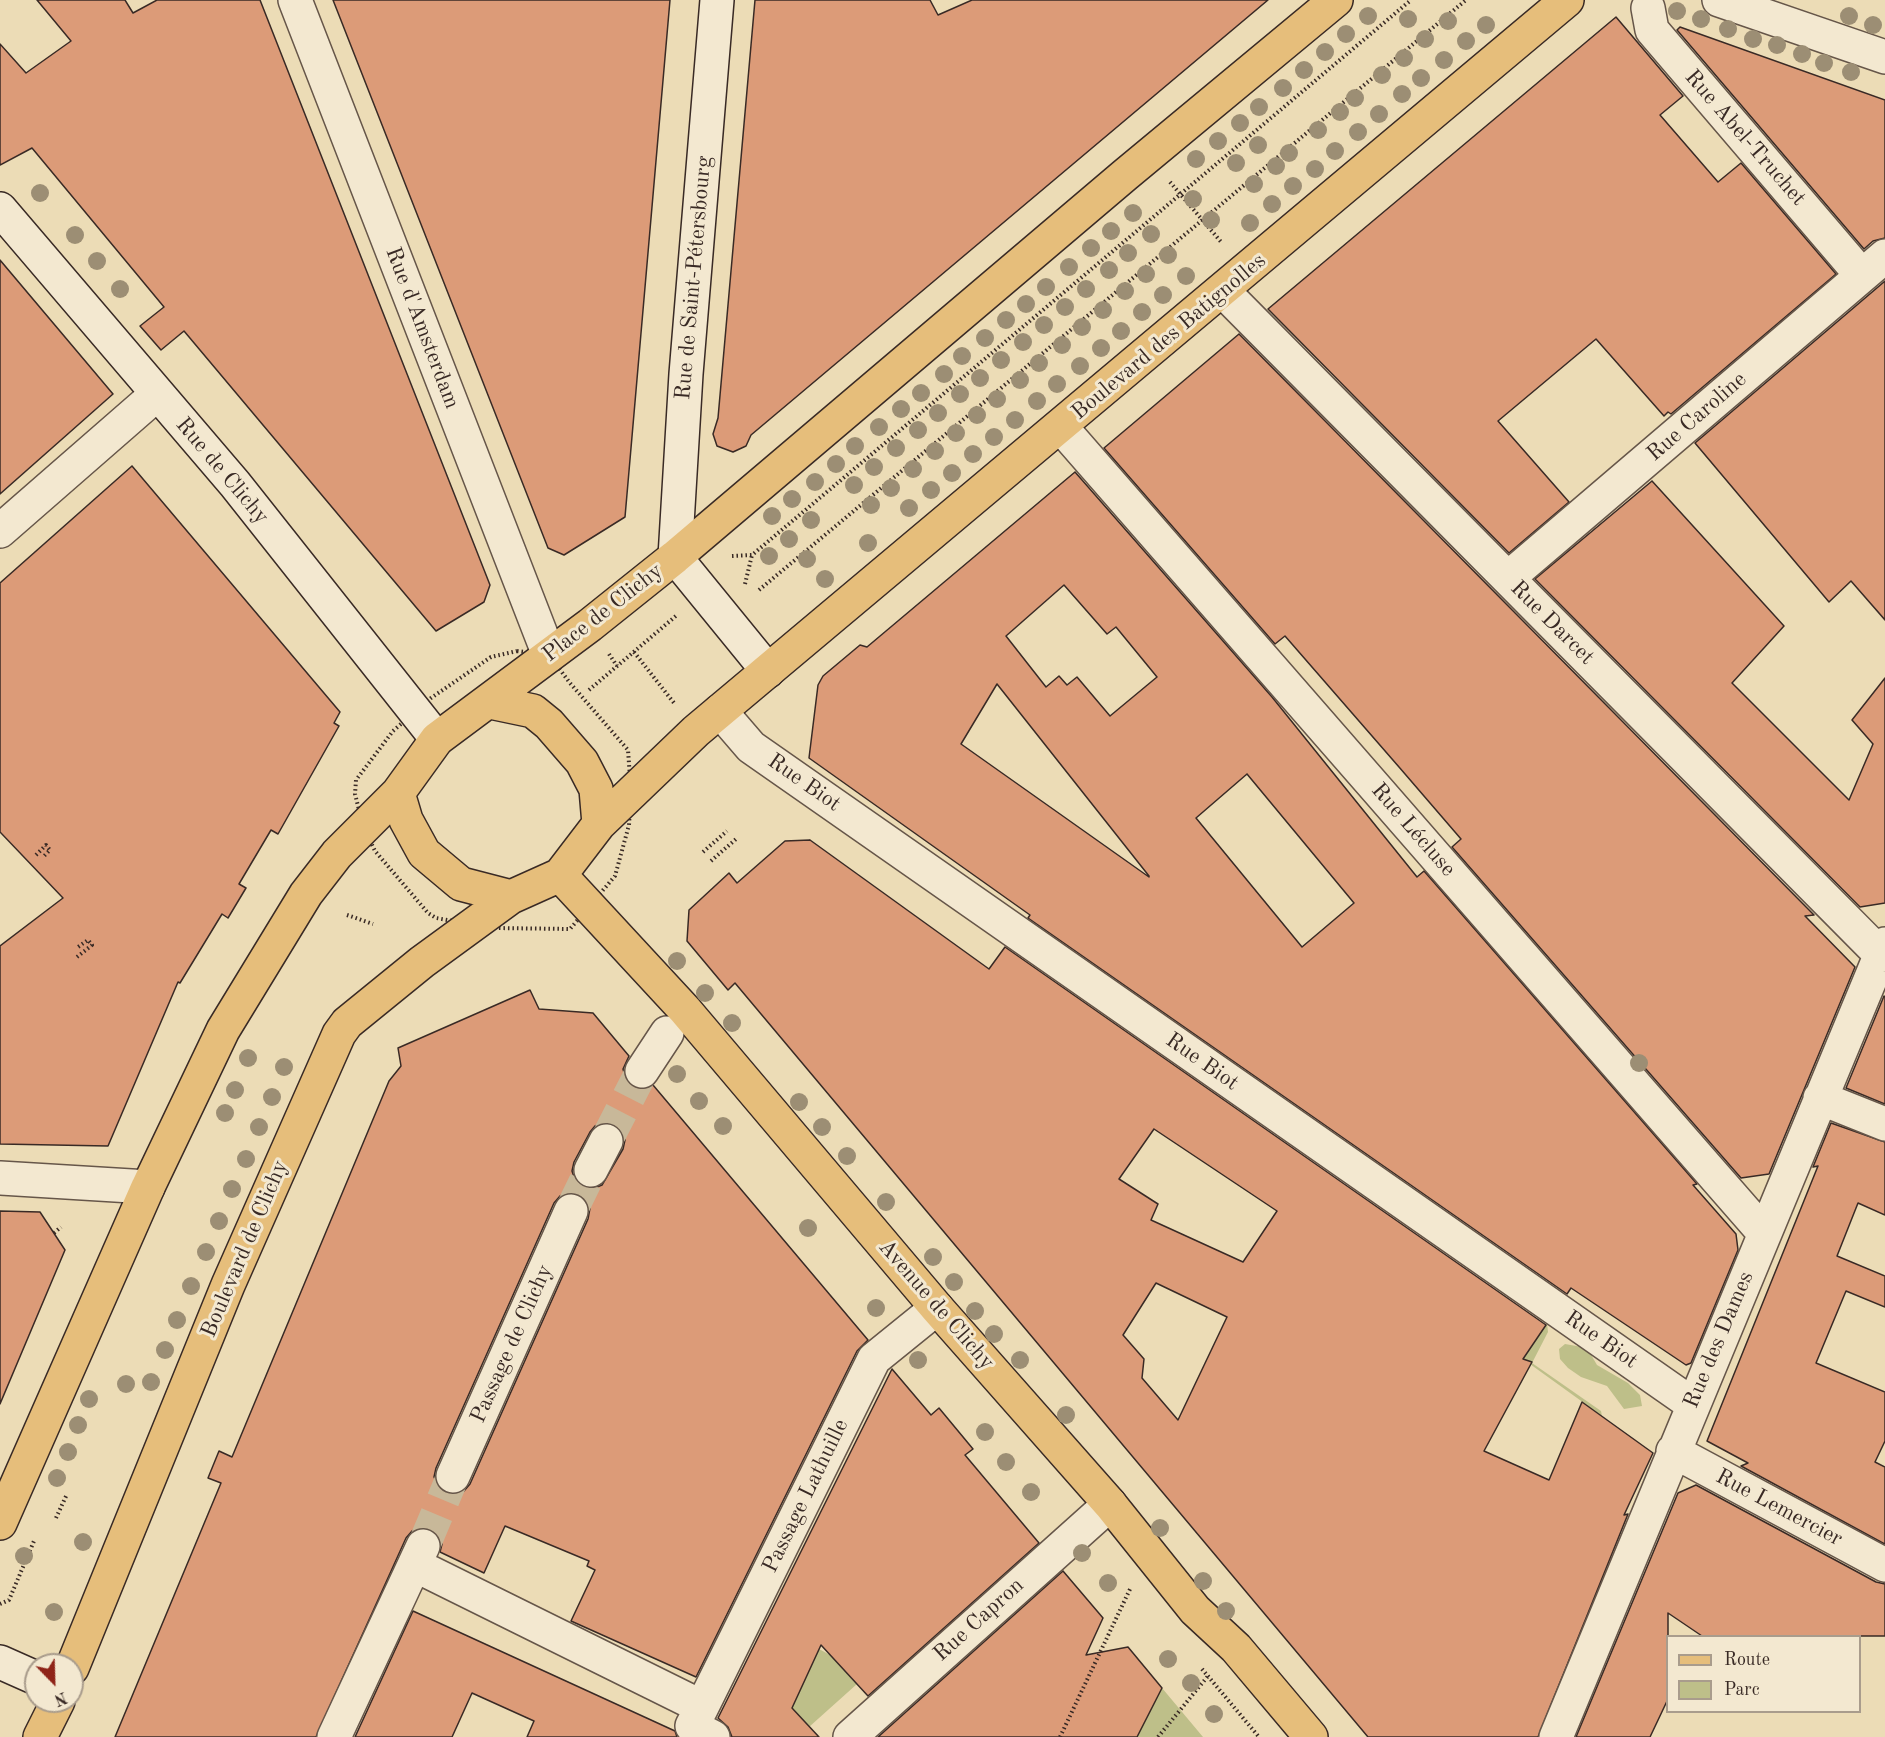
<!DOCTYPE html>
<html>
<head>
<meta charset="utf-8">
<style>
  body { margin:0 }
  #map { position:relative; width:1885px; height:1737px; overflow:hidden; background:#ecdcb6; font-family:"Old Standard TT",serif }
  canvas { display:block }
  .legend { position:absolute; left:1666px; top:1635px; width:195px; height:78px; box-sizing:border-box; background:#f3e8d0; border:2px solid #a99c8c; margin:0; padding:8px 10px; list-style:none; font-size:18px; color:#392a25 }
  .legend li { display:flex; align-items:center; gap:12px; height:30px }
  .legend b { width:30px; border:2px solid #a99c8c }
  .north { position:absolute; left:24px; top:1653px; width:60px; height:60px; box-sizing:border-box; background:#f3e8d0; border:2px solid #a99c8c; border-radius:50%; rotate:157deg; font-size:16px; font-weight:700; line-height:24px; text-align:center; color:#392a25 }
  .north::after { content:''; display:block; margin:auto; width:21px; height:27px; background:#8f2418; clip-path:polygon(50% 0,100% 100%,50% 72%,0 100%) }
</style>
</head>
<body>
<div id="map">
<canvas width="1885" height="1737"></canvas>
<ul class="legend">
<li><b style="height:8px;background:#e6be7b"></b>Route</li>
<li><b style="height:16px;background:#bebf89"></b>Parc</li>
</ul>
<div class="north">N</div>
</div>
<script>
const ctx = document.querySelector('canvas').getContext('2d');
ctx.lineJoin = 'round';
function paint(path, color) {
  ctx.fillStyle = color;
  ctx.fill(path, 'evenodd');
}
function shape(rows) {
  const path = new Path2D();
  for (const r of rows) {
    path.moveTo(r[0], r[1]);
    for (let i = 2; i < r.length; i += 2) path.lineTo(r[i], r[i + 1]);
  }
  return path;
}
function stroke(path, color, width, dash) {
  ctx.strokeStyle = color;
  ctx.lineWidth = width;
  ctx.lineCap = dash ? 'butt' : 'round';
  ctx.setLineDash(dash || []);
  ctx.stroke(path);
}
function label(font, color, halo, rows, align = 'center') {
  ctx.font = font + ' "Old Standard TT",serif';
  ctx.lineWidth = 6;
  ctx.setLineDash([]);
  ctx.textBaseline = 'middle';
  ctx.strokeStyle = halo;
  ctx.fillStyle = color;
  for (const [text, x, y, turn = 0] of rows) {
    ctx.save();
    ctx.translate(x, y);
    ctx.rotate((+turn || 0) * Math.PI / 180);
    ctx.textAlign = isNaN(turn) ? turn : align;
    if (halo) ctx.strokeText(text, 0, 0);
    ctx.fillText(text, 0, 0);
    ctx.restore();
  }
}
const green = shape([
  [1547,1323,1548,1332,1532,1363,1601,1411,1602,1416,1523,1359],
  [1565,1344,1582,1347,1590,1353,1597,1365,1628,1383,1640,1395,1642,1406,1624,1409,1607,1386,1581,1377,1568,1368,1560,1359,1559,1349],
  [819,1649,830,1655,857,1684,809,1727,792,1708],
  [1162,1688,1203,1737,1137,1737]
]);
const building = shape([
  [37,0,125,0,133,13,157,0,260,0,490,585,484,602,436,631,184,331,161,350,140,326,164,307,32,148,0,165,0,44,26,73,71,41,37,0],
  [333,0,670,0,625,517,564,555,548,548,333,0],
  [755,0,930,0,938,15,972,0,1268,0,751,435,746,446,733,452,717,446,713,434,718,418,755,0],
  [1616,17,1683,96,1660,115,1718,182,1741,163,1836,274,1671,414,1668,412,1664,416,1596,339,1498,421,1569,502,1509,553,1268,309,1616,17],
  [1680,27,1885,100,1885,238,1873,241,1864,249,1677,30,1680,27],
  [0,260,113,394,0,494,0,260],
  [1885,281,1885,620,1851,581,1829,602,1695,443,1885,281],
  [1239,334,1814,915,1805,916,1855,967,1769,1174,1741,1178,1452,847,1461,839,1399,767,1285,636,1275,644,1104,448,1239,334],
  [132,466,340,712,334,723,339,726,278,834,271,830,239,884,246,888,228,918,222,914,180,983,178,982,108,1146,0,1144,0,946,63,898,0,832,0,583,132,466],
  [1075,472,1272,697,1417,877,1424,871,1697,1184,1693,1185,1736,1234,1738,1250,1691,1363,1686,1365,1571,1288,1567,1294,1028,918,1030,915,809,758,818,685,823,676,860,645,867,647,1075,472],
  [1064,585,1107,634,1116,627,1157,677,1110,716,1077,677,1067,685,1059,676,1046,687,1006,636,1064,585],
  [997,684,1149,876,1149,877,961,744,997,684],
  [1247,774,1354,903,1302,947,1196,818,1247,774],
  [1652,481,1784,626,1732,683,1849,800,1873,744,1852,720,1885,678,1885,903,1860,907,1535,579,1652,481],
  [810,840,989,969,1005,947,1546,1325,1523,1359,1532,1362,1484,1451,1549,1480,1582,1402,1653,1453,1624,1515,1628,1514,1538,1737,1368,1737,735,983,728,990,687,941,689,910,729,873,737,883,785,841,810,840],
  [1154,1129,1277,1211,1243,1262,1151,1220,1158,1204,1119,1179,1154,1129],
  [1156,1283,1227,1317,1178,1420,1142,1378,1144,1359,1123,1335,1156,1283],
  [530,990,539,1009,593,1013,629,1056,623,1069,626,1080,631,1086,640,1090,653,1085,868,1340,857,1351,696,1677,571,1621,595,1570,587,1566,589,1561,505,1526,484,1573,440,1552,442,1544,438,1535,430,1529,421,1527,412,1531,406,1538,316,1737,115,1737,221,1483,208,1478,219,1451,232,1457,389,1081,401,1066,398,1048,530,990],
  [605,1122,614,1124,621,1130,625,1140,623,1149,602,1185,592,1189,583,1187,575,1180,572,1171,574,1162,590,1132,595,1126,605,1122],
  [568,1192,578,1194,586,1200,590,1208,588,1219,470,1484,464,1491,456,1495,446,1493,438,1486,434,1477,436,1468,554,1203,560,1196,568,1192],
  [1884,996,1885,997,1885,1104,1846,1088,1884,996],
  [1831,1123,1885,1142,1885,1215,1858,1203,1837,1256,1885,1276,1885,1307,1846,1291,1816,1363,1885,1392,1885,1441,1875,1462,1885,1467,1885,1544,1741,1466,1748,1463,1707,1441,1818,1166,1813,1167,1831,1123],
  [0,1211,40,1212,65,1250,0,1404,0,1211],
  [892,1369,931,1415,939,1408,973,1449,965,1455,1039,1543,868,1696,821,1645,792,1708,819,1737,732,1737,728,1727,718,1718,892,1369],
  [1696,1485,1876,1582,1885,1584,1885,1636,1702,1636,1668,1613,1668,1699,1650,1737,1576,1737,1678,1493,1696,1485],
  [1063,1571,1103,1618,1086,1655,1128,1647,1162,1688,1137,1737,878,1737,1063,1571],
  [413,1611,675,1731,677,1737,527,1737,534,1721,472,1693,452,1737,355,1737,413,1611]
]);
const streetTunnel = shape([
  [606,1141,642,1071],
  [571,1211,591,1170],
  [424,1545,453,1476]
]);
const path = shape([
  [1170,182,1222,243],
  [732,556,752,555,1411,0],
  [745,584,752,555],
  [759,590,1466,0],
  [517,651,549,655,570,683,628,750,631,791,629,825,615,876,570,929,494,928,436,918,428,913,375,851,363,826,355,794,356,780,393,731,431,698,491,657,517,651],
  [634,652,674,703],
  [609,654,617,666],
  [589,690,677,615],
  [703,852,727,831],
  [36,855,46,845,50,850,43,857],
  [711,861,736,839],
  [347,915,373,924],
  [77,957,92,945,88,940,78,947],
  [54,1233,61,1227],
  [56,1518,67,1494],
  [0,1604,9,1600,34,1541],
  [1202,1669,1259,1737],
  [1060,1737,1131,1587],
  [1158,1737,1208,1676]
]);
const street = shape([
  [295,0,549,655],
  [1719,0,1885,57],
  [1648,8,1652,30,1852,264],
  [1223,291,1881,955],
  [1061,427,1764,1233],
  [0,531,157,394],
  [1508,578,1885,256],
  [720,711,751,747,1692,1404],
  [642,1071,667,1033],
  [1820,1098,1885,1124],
  [591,1170,606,1141],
  [0,1178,148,1187],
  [1673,1451,1885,1565],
  [453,1476,571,1211],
  [415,1565,702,1707,874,1359,937,1308],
  [702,1707,692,1726,713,1737],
  [334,1737,423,1546],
  [850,1737,1110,1504],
  [1556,1737,1885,944]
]);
const secondary = shape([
  [717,0,686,374,675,557,768,671],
  [0,209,235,484,437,739],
  [0,1662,36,1678]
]);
const primary = shape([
  [490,702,533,711,549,724,582,762,596,789,599,824],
  [398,793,406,820,424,853,461,884,511,897],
  [560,875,685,1010,937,1308,1110,1504,1195,1610,1236,1648,1311,1737],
  [0,1523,148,1187,223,1030,306,894,337,854,398,793,437,739,590,625,675,557,1125,175,1336,0],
  [72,1668,228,1285,339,1034,347,1023,422,962,511,897,560,875,599,824,696,731,1567,0],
  [40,1737,58,1701]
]);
const trees = [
  [1677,11],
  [1368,16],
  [1849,16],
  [1408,19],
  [1701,19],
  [1448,21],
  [1486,25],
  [1873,25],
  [1728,29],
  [1346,34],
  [1425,39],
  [1753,39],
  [1466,41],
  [1777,45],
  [1325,52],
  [1802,54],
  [1404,58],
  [1444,60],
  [1824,63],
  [1304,70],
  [1851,72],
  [1382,75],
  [1421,78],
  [1283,88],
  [1402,94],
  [1355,98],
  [1259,107],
  [1340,112],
  [1379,114],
  [1240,123],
  [1318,130],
  [1358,132],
  [1218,141],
  [1258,145],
  [1335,151],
  [1289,153],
  [1196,159],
  [1236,163],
  [1276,166],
  [1315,169],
  [1254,184],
  [1293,186],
  [40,193],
  [1193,199],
  [1272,204],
  [1133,213],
  [1211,220],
  [1250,223],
  [1111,231],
  [1151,234],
  [75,235],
  [1091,248],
  [1128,253],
  [1168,255],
  [97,261],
  [1069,267],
  [1109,270],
  [1146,274],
  [1186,276],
  [1046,287],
  [120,289],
  [1086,289],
  [1125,291],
  [1163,295],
  [1026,304],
  [1065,307],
  [1103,310],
  [1142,312],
  [1006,320],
  [1044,325],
  [1082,327],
  [1121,331],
  [985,338],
  [1023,342],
  [1062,345],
  [1101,348],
  [962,356],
  [1001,360],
  [1039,363],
  [1080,366],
  [944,374],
  [980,378],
  [1020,380],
  [1057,384],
  [921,393],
  [960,394],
  [997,399],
  [1037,401],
  [901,409],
  [938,413],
  [977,415],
  [1015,420],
  [879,427],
  [918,430],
  [956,433],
  [994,437],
  [855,446],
  [896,448],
  [935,451],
  [973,454],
  [836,464],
  [874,467],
  [913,469],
  [952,473],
  [815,482],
  [854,485],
  [891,488],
  [931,490],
  [792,499],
  [871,505],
  [909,508],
  [772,516],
  [811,520],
  [789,539],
  [868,543],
  [769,556],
  [807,559],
  [825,579],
  [677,961],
  [705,993],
  [732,1023],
  [248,1058],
  [1639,1063],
  [284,1067],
  [677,1074],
  [235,1090],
  [272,1097],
  [699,1101],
  [799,1102],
  [225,1113],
  [723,1126],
  [259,1127],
  [822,1127],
  [847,1156],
  [246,1159],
  [232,1189],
  [886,1202],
  [219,1221],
  [808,1228],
  [206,1252],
  [933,1257],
  [954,1282],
  [191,1286],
  [876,1308],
  [975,1311],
  [177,1320],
  [994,1334],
  [165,1350],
  [918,1360],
  [1020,1360],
  [151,1382],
  [126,1384],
  [89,1399],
  [1066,1415],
  [78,1425],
  [985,1432],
  [68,1452],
  [1006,1462],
  [57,1478],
  [1031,1492],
  [1160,1528],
  [83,1542],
  [1082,1553],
  [24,1556],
  [1203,1581],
  [1108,1583],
  [1226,1611],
  [54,1612],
  [1168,1659],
  [1191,1683],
  [1214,1714]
];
const streetNames = [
  ["Rue Abel-Truchet",1745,138,49],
  ["Rue de Saint-Pétersbourg",694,278,-85],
  ["Rue d'Amsterdam",422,328,69],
  ["Boulevard des Batignolles",1169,337,-40],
  ["Rue Caroline",1697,417,-41],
  ["Rue de Clichy",222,471,50],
  ["Place de Clichy",603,613,-38],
  ["Rue Darcet",1552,623,45],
  ["Rue Biot",804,783,35],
  ["Rue Lécluse",1413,830,49],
  ["Rue Biot",1202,1062,35],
  ["Boulevard de Clichy",245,1249,-67],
  ["Avenue de Clichy",936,1305,49],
  ["Rue Biot",1601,1340,35],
  ["Rue des Dames",1719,1340,-67],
  ["Passage de Clichy",512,1344,-66],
  ["Passage Lathuille",806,1496,-64],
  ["Rue Lemercier",1779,1508,28],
  ["Rue Capron",979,1620,-42]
];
paint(green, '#bebf89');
paint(building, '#dc9b78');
stroke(building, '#392a25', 1.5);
stroke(streetTunnel, '#c8b899', 33, [33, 16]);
stroke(street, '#665649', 36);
stroke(secondary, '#392a25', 36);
stroke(primary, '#392a25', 36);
stroke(path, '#392a25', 4, [1.5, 3]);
stroke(street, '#f3e8d0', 33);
stroke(secondary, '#f3e8d0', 33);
stroke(primary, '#e6be7b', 33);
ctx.fillStyle = '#9c8e74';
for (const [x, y] of trees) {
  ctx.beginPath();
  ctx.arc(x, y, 9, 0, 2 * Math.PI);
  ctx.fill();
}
label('22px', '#392a25', '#f3e8d0', streetNames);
</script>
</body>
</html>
